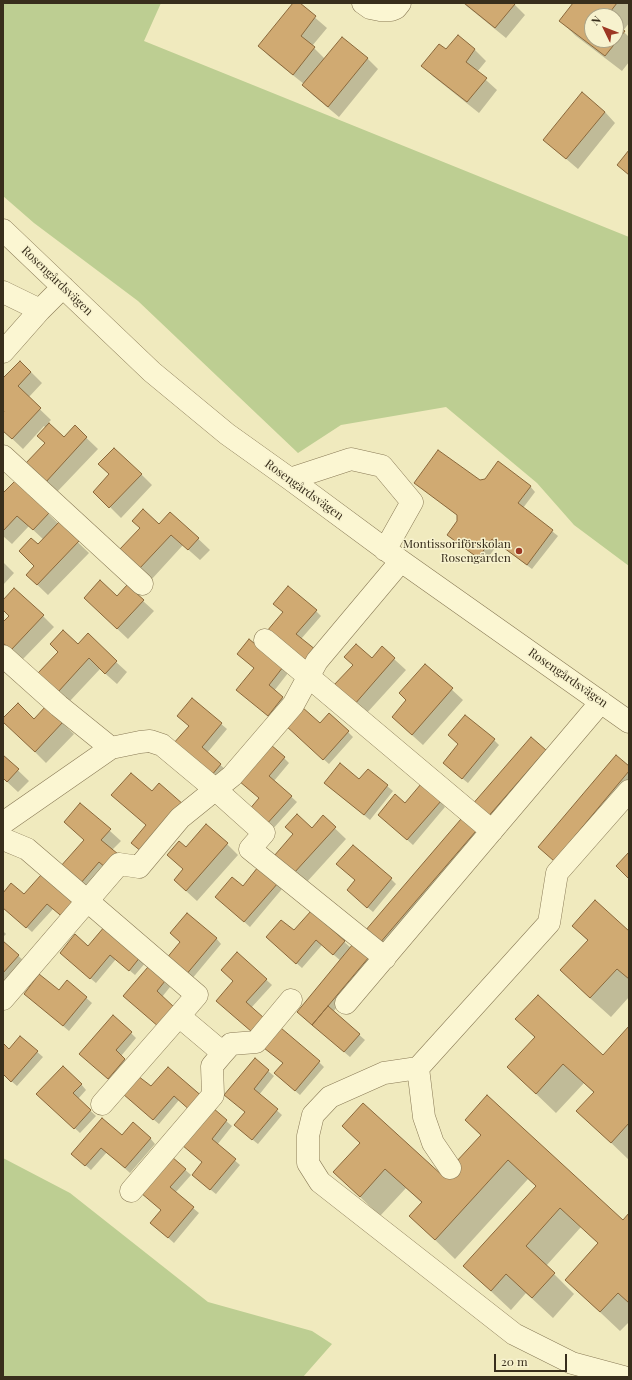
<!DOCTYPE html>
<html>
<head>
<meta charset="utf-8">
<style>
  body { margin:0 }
  #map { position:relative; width:632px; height:1380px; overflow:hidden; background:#f0eabe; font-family:"Playfair Display",serif }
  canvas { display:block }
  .frame { position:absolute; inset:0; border:4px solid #382e1c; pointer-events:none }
  .north { position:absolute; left:584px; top:8px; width:40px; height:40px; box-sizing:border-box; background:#f7f2ce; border:1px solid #aba487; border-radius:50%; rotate:313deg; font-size:11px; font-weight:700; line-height:16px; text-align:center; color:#382e1c }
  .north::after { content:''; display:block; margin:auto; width:14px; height:18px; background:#9c3723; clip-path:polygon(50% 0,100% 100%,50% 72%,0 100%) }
  .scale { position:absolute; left:494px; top:1354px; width:73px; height:18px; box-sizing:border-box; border:2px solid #382e1c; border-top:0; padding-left:5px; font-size:12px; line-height:14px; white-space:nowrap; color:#382e1c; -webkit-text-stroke:3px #f7f2ce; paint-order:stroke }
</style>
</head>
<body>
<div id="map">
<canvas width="632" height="1380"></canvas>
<div class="frame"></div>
<div class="north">N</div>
<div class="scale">20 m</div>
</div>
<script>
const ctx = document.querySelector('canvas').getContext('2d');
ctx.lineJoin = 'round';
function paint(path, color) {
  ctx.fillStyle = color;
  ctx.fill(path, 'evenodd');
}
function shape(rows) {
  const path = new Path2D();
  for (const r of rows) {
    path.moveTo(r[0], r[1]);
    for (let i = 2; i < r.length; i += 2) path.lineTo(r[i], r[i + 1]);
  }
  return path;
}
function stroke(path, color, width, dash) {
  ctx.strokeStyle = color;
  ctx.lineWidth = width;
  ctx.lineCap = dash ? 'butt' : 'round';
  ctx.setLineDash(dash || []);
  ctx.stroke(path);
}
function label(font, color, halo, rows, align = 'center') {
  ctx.font = font + ' "Playfair Display",serif';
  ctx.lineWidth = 3;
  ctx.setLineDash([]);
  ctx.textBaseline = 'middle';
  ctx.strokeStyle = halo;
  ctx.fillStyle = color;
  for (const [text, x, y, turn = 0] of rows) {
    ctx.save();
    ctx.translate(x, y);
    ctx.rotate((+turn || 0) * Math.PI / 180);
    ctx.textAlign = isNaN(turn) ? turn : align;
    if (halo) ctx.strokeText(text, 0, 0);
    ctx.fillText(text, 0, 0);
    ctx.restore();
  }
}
const green = shape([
  [3,3,161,3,144,41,629,237,629,566,574,525,537,483,446,407,341,425,298,453,138,301,34,223,3,196],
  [3,1158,70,1193,208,1302,312,1331,332,1344,303,1377,3,1377]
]);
const shadow = shape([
  [294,3,298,3,327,28,312,46,325,59,367,58,378,69,339,117,314,96,303,85,304,84,270,57,259,46],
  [463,3,513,3,525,15,506,38],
  [574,3,629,3,629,23,623,31,629,37,629,62,622,71,576,36,560,21],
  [592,16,616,16,616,40,592,40],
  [458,36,475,50,486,61,477,72,497,90,479,113,434,77,423,66,446,51],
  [605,112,615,123,578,169,544,140],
  [31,372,42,383,28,398,51,420,48,423,64,438,75,427,98,449,56,493,27,464,46,444,46,428,44,426,23,449,3,430,3,414,5,412,3,409,3,379],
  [141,474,152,485,121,518,105,502],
  [15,482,89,553,48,595,27,575,35,566,38,546,44,540,29,526,12,544,3,536,3,495],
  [480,482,530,486,535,492,523,508,558,536,532,569,498,544,484,563,448,535,458,521,458,516,415,483],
  [171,513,210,550,200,560,183,545,151,580,131,561,159,525],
  [3,562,14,573,3,585],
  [117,597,143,601,154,611,128,639,96,609],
  [3,602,43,616,54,627,22,660,3,642,3,624,10,616,3,609],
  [280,609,316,611,321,616,301,639,311,668,284,613],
  [249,640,288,673,274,691,288,703,274,720,243,695,255,669,238,654],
  [78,646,116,662,127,672,117,684,100,669,69,702,50,684],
  [382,648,406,670,365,715,345,697,372,659],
  [425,665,463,700,423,745,404,728,407,700],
  [192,699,227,729,207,753,226,770,217,781,190,726],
  [46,708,74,734,46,763,3,720,34,720],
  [320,724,348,732,353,737,329,764,292,731],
  [531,738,550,756,492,824,478,811],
  [494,740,499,745,468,783,449,768],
  [3,756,29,781,18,792,3,778],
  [616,756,629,767,629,782,559,865],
  [284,758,289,763,274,781,297,802,271,831,260,798,246,786],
  [368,770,393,791,370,820,331,788,359,780],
  [440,801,445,807,413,845,385,820,406,805],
  [80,804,121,841,112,850,91,894,72,878,85,840],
  [323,817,346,839,305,884,286,866,312,829],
  [461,820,481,837,385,948,371,936],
  [227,844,238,855,197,901,186,891,184,870,168,855,186,848],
  [391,879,396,884,373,912,353,895],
  [277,884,282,889,250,927,222,902,243,887],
  [3,894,24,896,82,911,53,909,32,932,3,907],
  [311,912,351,948,368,958,373,963,333,1012,365,1040,350,1057,303,1017,341,961,322,945,302,968,272,942,294,932],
  [573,926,629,933,629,997,611,1017,581,990,588,941],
  [105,927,146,962,135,975,116,959,96,983,66,958,88,947],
  [3,931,6,934,3,937],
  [216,938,221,944,191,980,172,965],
  [3,942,24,961,5,982,3,980],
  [237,953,272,985,251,1008,258,1037,235,981],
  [148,968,170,987,162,997,164,1031],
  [67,981,92,1003,69,1031,25,994,59,991],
  [517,1019,603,1056,629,1028,629,1160,578,1111,594,1093,584,1083,556,1113,508,1067,535,1038],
  [131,1033,136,1038,121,1056,130,1065,114,1084,86,1059],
  [20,1037,43,1057,17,1086,3,1074,3,1045,9,1050],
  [271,1053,319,1062,324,1067,300,1095,281,1079,284,1064],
  [255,1060,274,1076,259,1095,282,1115,258,1144,240,1130,245,1112],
  [168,1068,179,1100,159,1124,129,1099,151,1088],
  [81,1084,86,1090,78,1099,96,1116,80,1133,43,1099],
  [213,1110,232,1126,217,1145,240,1165,216,1194,198,1180,203,1162],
  [466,1120,623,1221,629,1214,629,1322,620,1331,566,1280,599,1244,581,1227,546,1266,574,1294,553,1318,526,1293,511,1310,464,1266,537,1187,528,1179,455,1259,410,1216,422,1203,406,1188,380,1216,334,1172,360,1143,443,1178,481,1136],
  [122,1137,150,1138,155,1144,130,1173,107,1152,91,1170,78,1159],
  [172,1158,191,1175,175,1193,199,1213,174,1243,157,1228,162,1210]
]);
const building = shape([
  [293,3,300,3,316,16,301,36,315,47,293,75,258,46,293,3],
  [464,3,514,3,515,4,495,28,464,3],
  [573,3,617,3,607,16,592,16,592,40,616,40,616,25,625,31,605,56,559,21,573,3],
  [458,35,475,49,466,62,487,78,467,102,421,66,439,44,446,49,458,35],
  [342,37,368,58,328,107,302,85,342,37],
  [582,92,605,112,566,159,543,140,582,92],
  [629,150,629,175,617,165,629,150],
  [20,361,31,372,18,386,41,408,12,439,3,431,3,413,4,411,3,410,3,378,20,361],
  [49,423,64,437,75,425,87,437,45,483,25,464,45,443,37,436,49,423],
  [114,448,142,474,109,508,93,492,109,474,98,464,114,448],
  [438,450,480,480,485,479,498,461,531,486,518,503,553,530,527,565,492,539,478,558,447,535,457,521,457,515,414,483,438,450],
  [15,481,49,513,33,530,17,516,3,531,3,493,15,481],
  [143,509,159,524,170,512,199,538,188,550,171,535,139,569,119,550,140,528,132,521,143,509],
  [59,522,79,541,37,585,26,575,34,566,19,551,31,538,38,544,59,522],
  [100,580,117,596,127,585,144,600,117,629,84,598,100,580],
  [288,586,317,610,296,634,316,650,305,663,267,631,283,612,273,604,288,586],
  [14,588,44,615,11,650,3,643,3,622,9,616,3,610,3,600,14,588],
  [63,630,78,644,88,633,117,661,105,674,89,658,58,692,38,673,58,652,50,644,63,630],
  [249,639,283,667,269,685,283,697,268,716,236,690,254,668,237,654,249,639],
  [356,644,372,658,382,646,395,658,354,705,333,686,353,665,344,657,356,644],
  [425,664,453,688,412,735,392,717,406,700,399,693,425,664],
  [192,698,222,723,202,747,221,764,211,776,173,744,189,726,177,716,192,698],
  [18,703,34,719,46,706,63,722,35,752,3,722,3,718,18,703],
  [302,707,320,723,329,713,349,731,323,760,285,725,302,707],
  [465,715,495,739,462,779,443,763,458,744,448,735,465,715],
  [531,737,546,750,486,819,471,806,531,737],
  [271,745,285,757,269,776,292,796,265,826,248,811,259,798,239,781,271,745],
  [3,755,19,769,7,782,3,778,3,755],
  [616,755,629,766,629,771,554,861,538,847,616,755],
  [340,763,359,779,368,769,388,785,364,815,324,783,340,763],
  [131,773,152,791,159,783,184,805,142,852,131,843,146,825,111,795,131,773],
  [421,784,441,801,407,840,378,815,395,794,405,803,421,784],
  [80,803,111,829,101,840,118,854,106,868,99,862,80,884,60,867,84,840,64,822,80,803],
  [297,814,312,828,323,815,336,827,294,873,274,856,293,834,285,827,297,814],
  [461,819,476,831,379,944,365,931,461,819],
  [206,824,228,843,186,891,174,880,183,869,167,855,179,841,186,847,206,824],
  [353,845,392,878,367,908,347,890,355,880,336,864,353,845],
  [629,852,629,879,616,866,629,852],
  [258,867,278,883,244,922,215,897,232,877,243,886,258,867],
  [41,875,77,905,65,919,47,904,26,928,3,908,3,893,11,883,24,894,41,875],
  [595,900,629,931,629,979,617,969,590,998,560,970,588,940,572,926,595,900],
  [311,911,345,941,333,955,316,940,296,964,266,937,281,920,294,930,311,911],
  [187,913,217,938,185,976,166,959,180,942,170,933,187,913],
  [105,926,141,956,129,971,110,955,90,979,60,953,75,934,88,946,105,926],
  [3,941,19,955,3,973,3,941],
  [353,944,369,957,312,1025,297,1012,353,944],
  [237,952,267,979,246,1002,264,1018,252,1032,216,1001,233,981,221,970,237,952],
  [148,967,165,981,157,991,175,1008,159,1027,123,996,148,967],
  [39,974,59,990,67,980,87,997,63,1026,24,994,39,974],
  [538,995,603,1055,629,1026,629,1123,611,1143,576,1111,594,1092,563,1064,536,1094,507,1067,535,1037,515,1019,538,995],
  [328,1006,360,1034,344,1052,312,1025,328,1006],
  [113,1015,132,1032,116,1050,125,1059,108,1079,79,1054,113,1015],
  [281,1028,320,1061,295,1091,274,1073,283,1063,264,1048,281,1028],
  [20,1036,38,1051,11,1082,3,1074,3,1043,9,1049,20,1036],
  [255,1058,269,1070,254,1089,278,1109,252,1140,234,1125,245,1112,224,1095,255,1058],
  [63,1066,82,1084,73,1093,91,1110,74,1129,36,1094,63,1066],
  [168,1067,204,1098,192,1112,174,1096,153,1120,123,1094,138,1076,151,1086,168,1067],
  [487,1095,623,1220,629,1213,629,1303,618,1293,600,1312,565,1280,598,1243,560,1208,526,1246,555,1273,532,1298,506,1274,491,1291,463,1266,536,1186,508,1160,435,1240,409,1216,422,1202,385,1169,360,1197,333,1172,360,1143,342,1126,363,1103,443,1176,481,1135,465,1120,487,1095],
  [213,1108,227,1120,212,1139,236,1159,210,1190,192,1175,202,1162,182,1145,213,1108],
  [102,1118,122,1135,133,1122,151,1138,125,1168,101,1148,85,1166,71,1154,102,1118],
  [172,1157,186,1169,170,1187,194,1207,168,1238,150,1223,161,1210,141,1193,172,1157]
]);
const minor = shape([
  [363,3,370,8,380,10,391,10,396,8,400,3],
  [3,230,152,372,227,434,290,479,401,561,629,722],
  [3,292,40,310,63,287],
  [3,352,40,310],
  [3,456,142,584],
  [290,479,351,459,382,466,412,502,385,550],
  [265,640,492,831],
  [3,656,59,706,111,748],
  [3,823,111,748,140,742,150,741,162,745,216,790,264,833,250,849,385,958],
  [3,839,27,849,197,995,179,1016,223,1053],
  [3,999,119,864,139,867,180,818,232,776,293,705,317,661,401,561],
  [346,1003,601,702],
  [418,1068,424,1117,433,1143,450,1168],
  [102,1104,179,1016],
  [131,1191,213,1095,212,1066,223,1053,231,1044,256,1042,291,1000],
  [624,1377,572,1363,514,1334,320,1182,308,1163,308,1136,313,1115,330,1097,384,1073,418,1068,549,923,557,873,629,791]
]);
const markers = [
  [519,551,4,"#9c3723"]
];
const streetNames = [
  ["Rosengårdsvägen",57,281,44],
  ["Rosengårdsvägen",304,490,36],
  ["Rosengårdsvägen",568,678,35]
];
const poiNames = [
  ["Montissoriförskolan",511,544],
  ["Rosengården",511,558]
];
paint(green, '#bdce92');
paint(shadow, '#0003');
paint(building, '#d0aa72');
stroke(building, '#8a683b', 1);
stroke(minor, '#897a56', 23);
stroke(minor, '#fbf6d2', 22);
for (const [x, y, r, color] of markers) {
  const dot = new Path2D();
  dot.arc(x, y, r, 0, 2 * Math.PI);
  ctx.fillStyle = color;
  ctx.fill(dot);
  stroke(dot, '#f7f2ce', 1.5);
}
label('12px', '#382e1c', '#f7f2ce', streetNames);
label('12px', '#382e1c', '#f7f2ce', poiNames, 'right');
</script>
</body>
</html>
